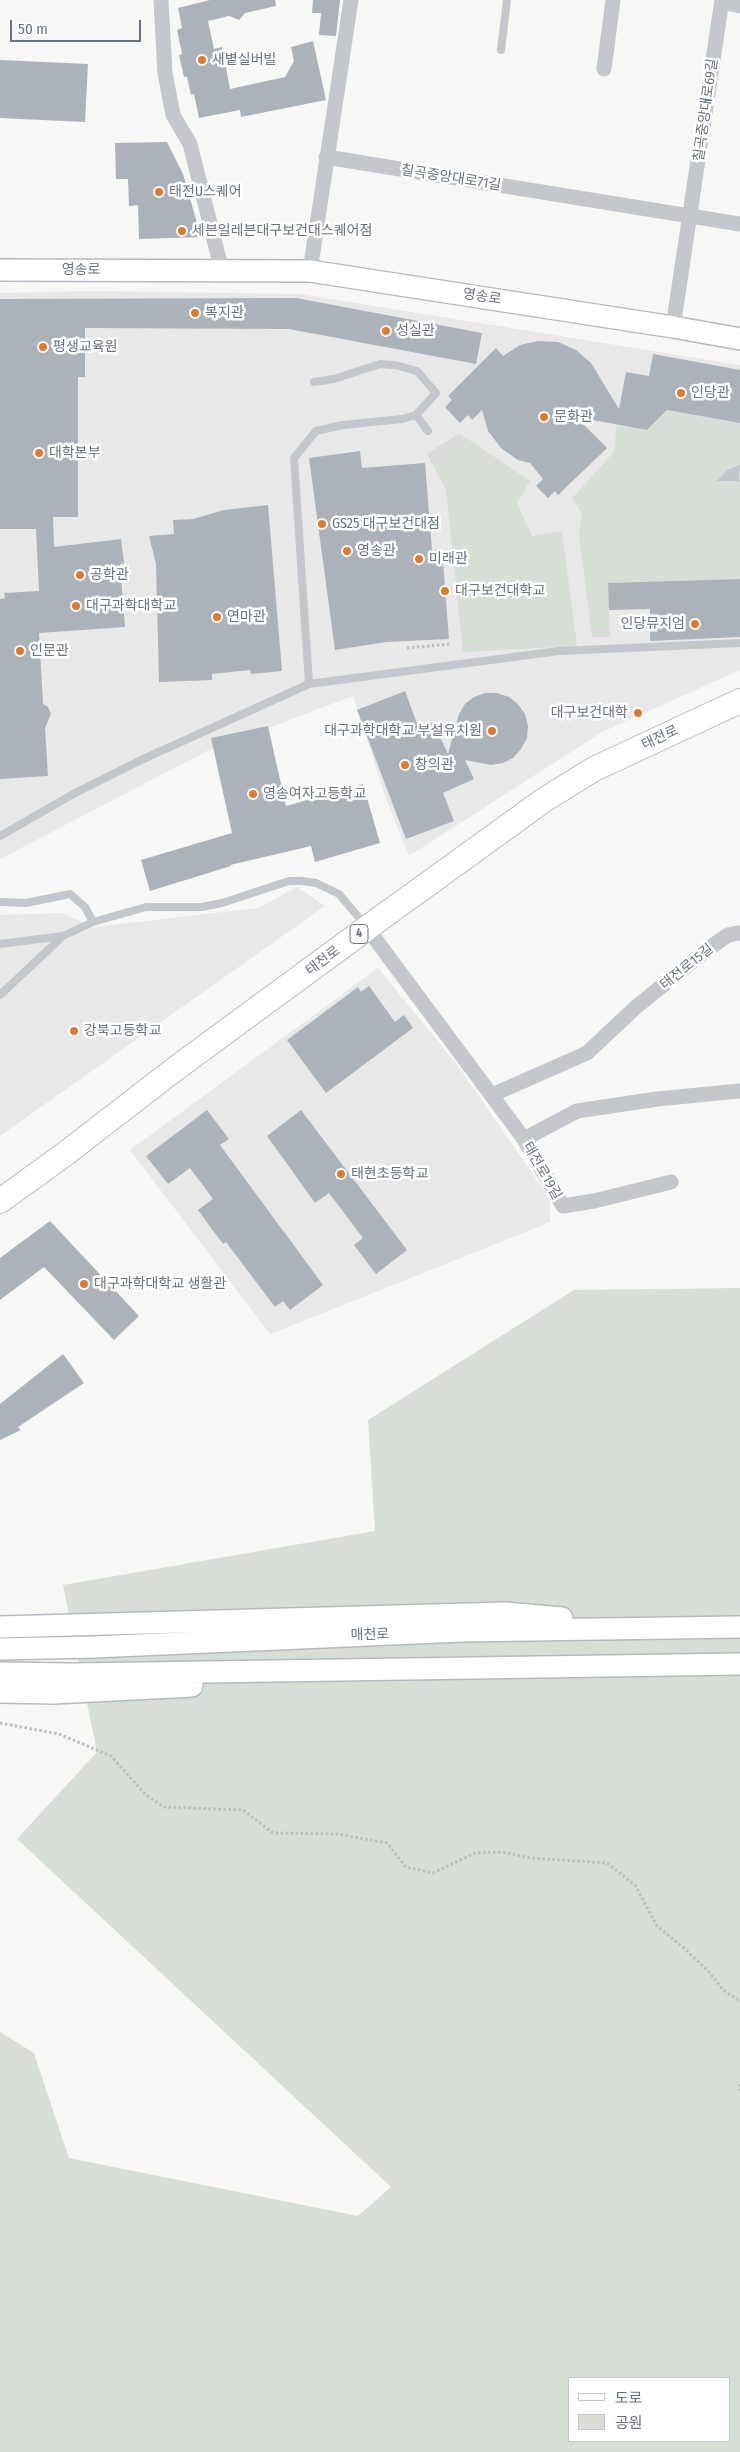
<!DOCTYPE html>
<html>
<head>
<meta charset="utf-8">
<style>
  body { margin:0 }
  #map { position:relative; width:740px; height:2452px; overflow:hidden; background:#f7f7f5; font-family:"Fira Sans Condensed","Noto Sans KR",sans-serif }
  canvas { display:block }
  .legend { position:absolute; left:568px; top:2377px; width:162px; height:65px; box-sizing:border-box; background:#fff; border:1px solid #c2c7ce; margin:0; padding:6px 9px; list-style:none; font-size:15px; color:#677285 }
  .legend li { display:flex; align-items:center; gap:10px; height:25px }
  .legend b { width:25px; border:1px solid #c2c7ce }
  .scale { position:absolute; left:10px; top:20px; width:131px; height:22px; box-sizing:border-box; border:2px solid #677285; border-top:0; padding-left:6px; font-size:15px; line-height:18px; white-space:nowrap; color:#677285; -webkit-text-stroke:4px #fff; paint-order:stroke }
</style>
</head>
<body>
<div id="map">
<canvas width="740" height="2452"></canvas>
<ul class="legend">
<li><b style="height:6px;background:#fff"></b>도로</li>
<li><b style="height:14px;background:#d7ded6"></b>공원</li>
</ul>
<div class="scale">50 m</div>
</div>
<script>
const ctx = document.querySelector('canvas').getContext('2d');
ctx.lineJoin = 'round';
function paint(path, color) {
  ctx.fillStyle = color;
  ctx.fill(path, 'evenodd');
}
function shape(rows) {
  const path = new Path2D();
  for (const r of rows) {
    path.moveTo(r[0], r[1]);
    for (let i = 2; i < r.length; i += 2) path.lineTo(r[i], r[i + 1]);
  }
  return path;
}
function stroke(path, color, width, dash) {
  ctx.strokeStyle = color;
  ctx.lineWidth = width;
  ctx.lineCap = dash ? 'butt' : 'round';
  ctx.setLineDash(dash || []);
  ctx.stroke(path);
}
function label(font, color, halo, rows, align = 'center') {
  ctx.font = font + ' "Fira Sans Condensed","Noto Sans KR",sans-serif';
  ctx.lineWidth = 5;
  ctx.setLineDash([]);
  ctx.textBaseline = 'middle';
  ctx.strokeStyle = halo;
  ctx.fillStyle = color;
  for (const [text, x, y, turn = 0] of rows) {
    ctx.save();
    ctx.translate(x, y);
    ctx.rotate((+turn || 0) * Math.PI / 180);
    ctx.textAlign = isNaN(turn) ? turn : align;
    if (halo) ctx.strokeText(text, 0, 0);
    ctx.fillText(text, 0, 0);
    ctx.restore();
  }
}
const built = shape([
  [91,291,300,294,740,365,740,670,602,732,409,856,385,796,353,696,207,751,0,859,0,293],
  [297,887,325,906,0,1136,0,915,62,913,94,927,258,908],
  [378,968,458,1066,550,1199,550,1222,270,1334,130,1150]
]);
const green = shape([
  [667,410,740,423,740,579,608,583,610,637,592,637,579,535,582,514,572,498,615,451,616,425,647,430],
  [459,433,530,481,517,503,532,536,562,531,577,646,463,652,446,490,427,454],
  [740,1288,740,2452,0,2452,0,2032,34,2053,69,2158,358,2216,391,2187,17,1839,97,1752,63,1585,375,1531,368,1420,574,1290],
  [569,2378,729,2378,729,2441,569,2441]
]);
const water = shape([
  [740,465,739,481,717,481,727,470]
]);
const building = shape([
  [210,0,275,0,276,6,245,13,239,20,229,16,208,21,214,49,222,47,230,89,285,77,294,61,291,47,313,41,326,100,241,117,240,110,199,118,194,94,191,95,187,77,184,77,179,55,182,54,177,30,182,28,178,8],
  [313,0,340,0,336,36,319,35,321,13,312,13],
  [0,60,88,64,85,122,0,118],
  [167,142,183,174,201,237,139,239,138,205,129,206,128,179,116,179,115,143],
  [296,298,482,333,476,364,289,329,85,328,85,377,78,377,78,517,53,517,54,547,121,539,124,563,120,564,125,627,39,633,43,704,48,707,51,714,45,728,48,776,0,779,0,599,5,598,4,593,39,591,36,529,0,529,0,299],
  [538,341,558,342,576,350,591,363,619,409,626,372,649,376,653,354,740,370,740,423,667,410,647,430,576,417,607,448,558,495,555,491,548,498,536,486,543,479,530,463,518,460,501,448,488,431,482,410,472,420,468,415,460,423,445,407,452,400,448,396,496,348,503,356,520,345],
  [360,451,362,468,425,463,432,550,442,549,449,639,386,642,335,650,309,458],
  [268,505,282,671,251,674,250,670,212,674,212,680,159,682,156,564,149,536,174,534,173,520,193,519,224,510],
  [740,579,740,637,650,641,650,609,609,610,608,583],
  [405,691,419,729,433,722,448,754,459,714,465,704,474,697,485,693,497,693,509,697,518,704,525,714,528,726,527,738,521,749,513,758,503,763,491,765,465,760,474,779,443,793,454,821,406,839,357,710],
  [268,726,286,806,363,784,380,843,315,862,311,846,230,865,231,866,150,891,141,860,232,833,211,738],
  [369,986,395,1022,404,1015,413,1028,326,1093,287,1040,358,987,361,992],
  [207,1110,229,1139,220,1145,323,1285,290,1310,283,1301,275,1307,226,1242,223,1244,198,1210,213,1199,190,1168,168,1184,146,1156],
  [301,1110,407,1250,376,1274,354,1245,363,1238,329,1193,315,1203,267,1136],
  [50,1221,139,1316,114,1340,44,1267,0,1300,0,1258],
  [63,1354,84,1383,18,1427,21,1430,0,1440,0,1404]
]);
const path = shape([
  [407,648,451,644],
  [0,1723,59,1734,111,1756,146,1795,164,1807,243,1810,273,1833,337,1834,387,1843,406,1867,433,1873,475,1853,502,1852,531,1858,607,1863,635,1885,657,1926,684,1948,710,1973,723,1990,740,2001],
  [740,2084,740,2091]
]);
const lane = shape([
  [501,50,507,0],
  [314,382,334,379,380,364,395,365,417,371,436,393,416,415],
  [309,684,294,458,316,431,343,425,402,419,416,415,428,431],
  [0,836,75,793,141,760,309,684,559,651,740,643],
  [0,902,26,903,70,894,85,907,93,922,146,907,202,907,222,903,289,881,302,881,316,883,339,894,365,925],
  [0,944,63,936],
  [0,995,63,936,93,922]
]);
const street = shape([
  [161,0,165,73,173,115,190,144,222,271],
  [722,2,740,6],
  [604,69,613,0],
  [326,157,740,224],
  [310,271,351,0],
  [673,327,722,0],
  [367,928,524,1139,563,1206,594,1201,671,1182],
  [492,1095,587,1053,636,1007,708,949,728,935,740,933],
  [524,1139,577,1111,657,1099,740,1091]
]);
const secondary = shape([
  [0,270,310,271,673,327,740,339],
  [0,1627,505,1613,562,1618],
  [0,1649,94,1647,461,1631,740,1627],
  [0,1673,73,1674,740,1664],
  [0,1692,54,1693,192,1686]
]);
const primary = shape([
  [0,1201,65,1154,175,1069,367,928,544,800,594,769,740,701]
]);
const markers = [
  [202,60,5,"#dd7b2f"],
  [159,192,5,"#dd7b2f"],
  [182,231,5,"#dd7b2f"],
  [195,313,5,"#dd7b2f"],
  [386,331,5,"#dd7b2f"],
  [43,347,5,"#dd7b2f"],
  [681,393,5,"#dd7b2f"],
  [544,417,5,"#dd7b2f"],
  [39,453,5,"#dd7b2f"],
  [322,524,5,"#dd7b2f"],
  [347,551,5,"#dd7b2f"],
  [419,559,5,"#dd7b2f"],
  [80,575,5,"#dd7b2f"],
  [445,591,5,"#dd7b2f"],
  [76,606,5,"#dd7b2f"],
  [217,617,5,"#dd7b2f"],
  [695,624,5,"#dd7b2f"],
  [20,651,5,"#dd7b2f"],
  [638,713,5,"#dd7b2f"],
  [492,731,5,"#dd7b2f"],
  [405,765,5,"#dd7b2f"],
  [253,794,5,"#dd7b2f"],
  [74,1031,5,"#dd7b2f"],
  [341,1174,5,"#dd7b2f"],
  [84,1284,5,"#dd7b2f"]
];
const shields = [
  [359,934,18]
];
const shieldNames = [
  ["4",359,934]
];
const poiNames = [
  ["새볕실버빌",212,60],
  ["태전U스퀘어",169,192],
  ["세븐일레븐대구보건대스퀘어점",192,231],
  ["복지관",205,313],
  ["성실관",396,331],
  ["평생교육원",53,347],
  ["인당관",691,393],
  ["문화관",554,417],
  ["대학본부",49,453],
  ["GS25 대구보건대점",332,524],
  ["영송관",357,551],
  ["미래관",429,559],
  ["공학관",90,575],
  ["대구보건대학교",455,591],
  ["대구과학대학교",86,606],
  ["연마관",227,617],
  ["인당뮤지엄",685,624,"right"],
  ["인문관",30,651],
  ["대구보건대학",628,713,"right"],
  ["대구과학대학교 부설유치원",482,731,"right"],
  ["창의관",415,765],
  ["영송여자고등학교",263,794],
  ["강북고등학교",84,1031],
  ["태현초등학교",351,1174],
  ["대구과학대학교 생활관",94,1284]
];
const streetNames = [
  ["칠곡중앙대로69길",706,110,-82],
  ["칠곡중앙대로71길",451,178,9],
  ["영송로",81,270],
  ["영송로",482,297,9],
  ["태전로",660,738,-25],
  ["태전로",323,961,-37],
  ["태전로15길",687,967,-39],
  ["태전로19길",542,1171,60],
  ["매천로",370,1635,-2]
];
paint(built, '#e8e8e8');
paint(green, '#d7ded6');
paint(water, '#bfc6cc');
paint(building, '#acb2b9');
stroke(secondary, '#b5b9bf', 24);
stroke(primary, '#b6b9be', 26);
stroke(path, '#bdbec1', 3, [2.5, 2.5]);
stroke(lane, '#c3c6ca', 8);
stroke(street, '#c3c6ca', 15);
stroke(secondary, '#fff', 21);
stroke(primary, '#fff', 24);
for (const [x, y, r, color] of markers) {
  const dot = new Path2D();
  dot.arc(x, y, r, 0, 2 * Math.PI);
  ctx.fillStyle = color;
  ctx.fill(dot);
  stroke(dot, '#fff', 2);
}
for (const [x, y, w] of shields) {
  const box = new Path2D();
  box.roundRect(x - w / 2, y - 9.5, w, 19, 4);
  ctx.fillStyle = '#fff';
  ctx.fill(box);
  stroke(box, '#677285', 1);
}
label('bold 12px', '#677285', null, shieldNames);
label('14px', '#677285', '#fff', poiNames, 'left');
label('14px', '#677285', '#fff', streetNames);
</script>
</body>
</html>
